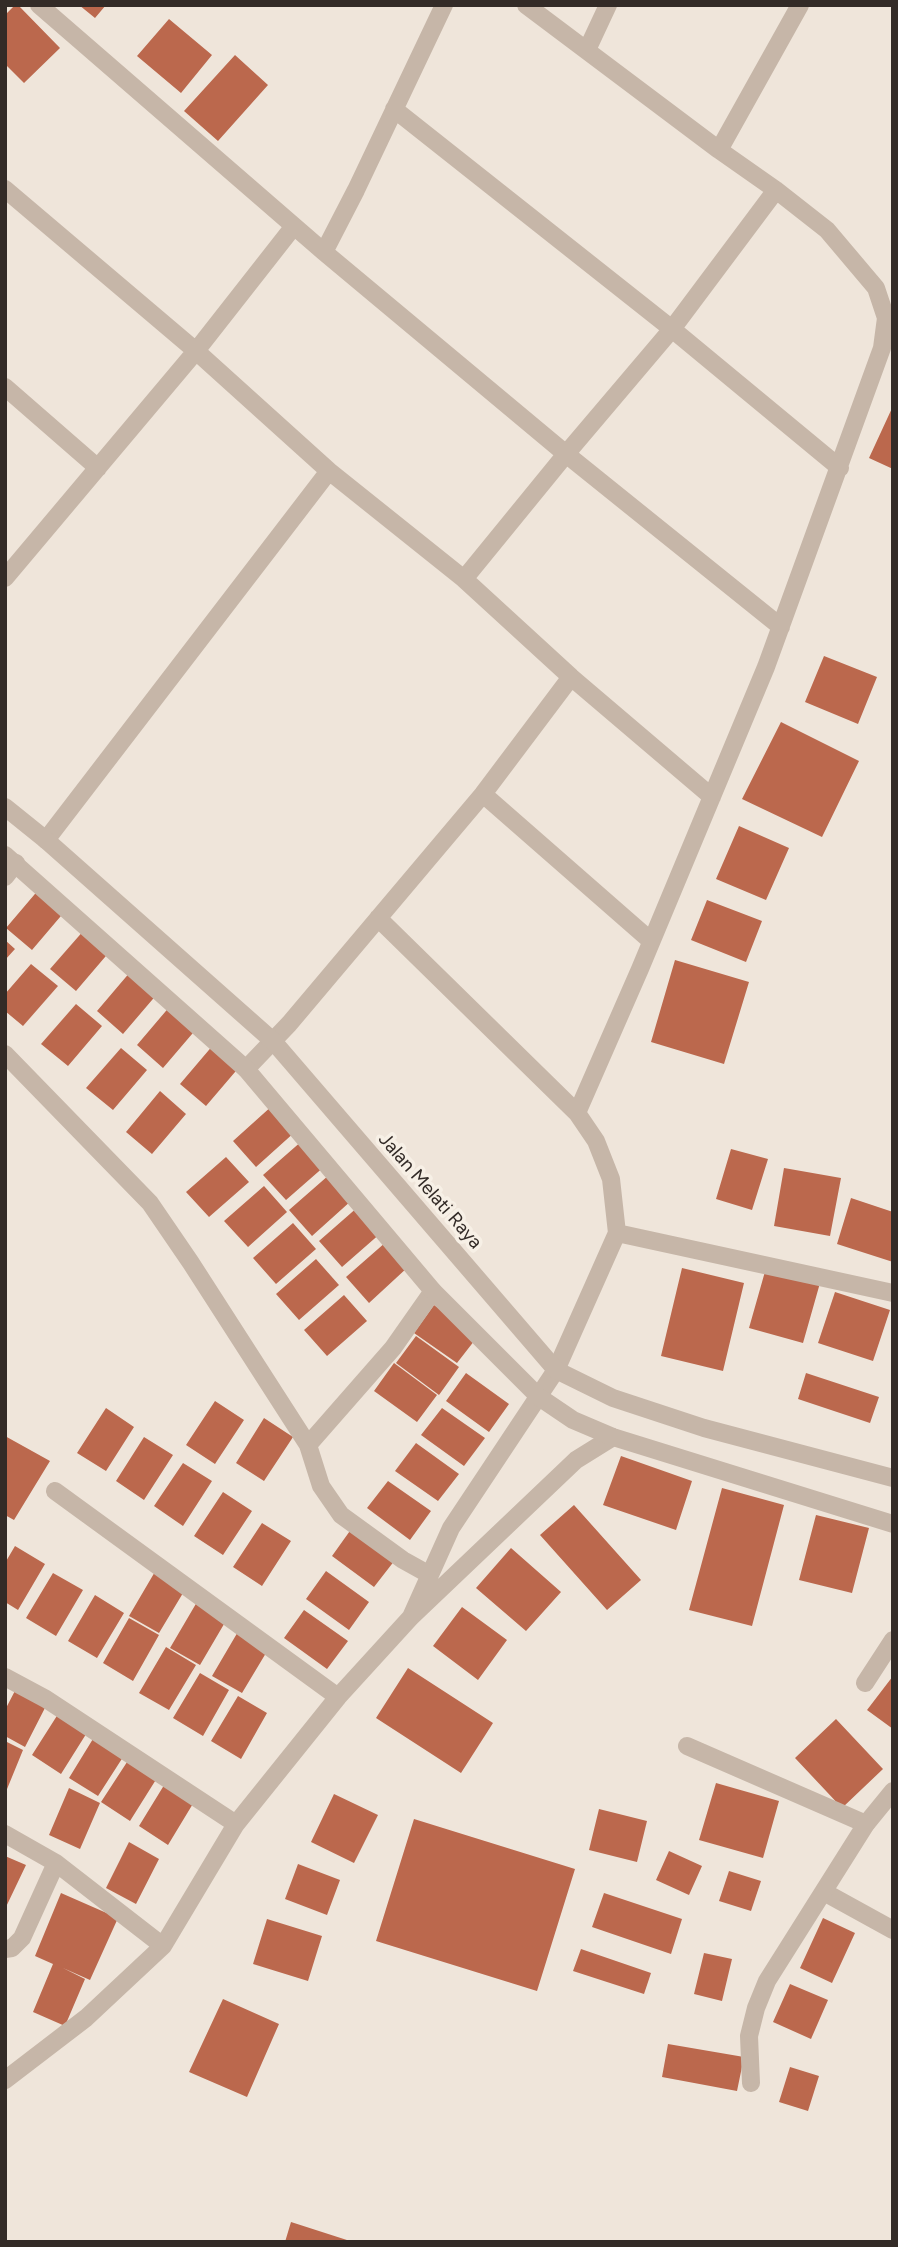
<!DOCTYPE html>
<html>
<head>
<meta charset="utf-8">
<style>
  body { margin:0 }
  #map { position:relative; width:898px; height:2247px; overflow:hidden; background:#efe5da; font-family:Figtree,sans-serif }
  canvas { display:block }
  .frame { position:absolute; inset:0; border:7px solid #332b27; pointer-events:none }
</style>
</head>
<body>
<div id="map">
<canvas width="898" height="2247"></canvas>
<div class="frame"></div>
</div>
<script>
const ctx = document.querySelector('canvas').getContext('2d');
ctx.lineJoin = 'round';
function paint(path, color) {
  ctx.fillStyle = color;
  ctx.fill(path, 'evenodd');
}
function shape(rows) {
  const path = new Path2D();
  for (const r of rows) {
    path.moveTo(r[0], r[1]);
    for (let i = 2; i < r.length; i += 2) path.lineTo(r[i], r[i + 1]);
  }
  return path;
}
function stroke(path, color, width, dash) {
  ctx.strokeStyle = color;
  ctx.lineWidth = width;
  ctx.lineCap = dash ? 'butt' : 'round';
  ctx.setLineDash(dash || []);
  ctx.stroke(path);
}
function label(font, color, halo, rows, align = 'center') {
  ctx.font = font + ' Figtree,sans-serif';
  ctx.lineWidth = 7;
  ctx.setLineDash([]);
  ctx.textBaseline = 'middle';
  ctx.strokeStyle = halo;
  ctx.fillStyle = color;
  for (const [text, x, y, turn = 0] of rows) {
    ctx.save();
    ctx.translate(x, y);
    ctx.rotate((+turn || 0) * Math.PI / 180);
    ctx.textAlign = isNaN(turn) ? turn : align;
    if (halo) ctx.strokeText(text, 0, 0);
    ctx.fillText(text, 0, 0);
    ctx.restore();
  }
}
const building = shape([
  [15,5,18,5,60,48,24,83,5,64,5,15],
  [79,5,106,5,95,18],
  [169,19,212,55,181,93,137,56],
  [235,55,268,85,218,141,184,111],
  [893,406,893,469,869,458],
  [824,656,877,677,858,724,805,702],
  [781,722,859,761,822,837,742,799],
  [739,826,789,848,766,900,716,879],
  [40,888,66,910,32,950,6,928],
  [707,900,762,921,746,962,691,940],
  [85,929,111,950,76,991,50,969],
  [5,940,15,949,5,960],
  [675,960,749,982,724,1064,651,1042],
  [31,964,58,986,23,1026,5,1011,5,994],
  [131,971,158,993,123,1034,97,1011],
  [76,1004,102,1026,68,1066,41,1044],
  [171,1005,198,1027,163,1068,137,1045],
  [214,1044,241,1065,206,1106,180,1084],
  [121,1048,147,1070,113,1110,86,1088],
  [160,1091,186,1114,152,1154,126,1132],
  [273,1105,296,1131,256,1167,233,1141],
  [303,1140,326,1165,286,1200,263,1175],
  [731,1149,768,1159,752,1210,716,1199],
  [226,1157,249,1182,209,1217,186,1192],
  [784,1168,841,1178,830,1236,774,1226],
  [329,1175,352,1200,312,1236,289,1210],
  [264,1186,287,1212,248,1247,224,1221],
  [851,1198,893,1212,893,1262,837,1244],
  [359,1206,382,1232,342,1267,319,1241],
  [293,1223,316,1249,276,1284,253,1258],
  [386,1242,408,1267,369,1303,346,1277],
  [316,1259,339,1285,299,1320,276,1294],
  [682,1268,744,1283,723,1371,661,1356],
  [766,1268,820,1283,803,1343,749,1328],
  [835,1292,890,1310,873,1361,818,1343],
  [344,1295,367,1321,327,1356,304,1330],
  [434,1305,478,1336,457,1363,414,1333],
  [416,1336,459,1367,439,1395,396,1363],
  [394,1363,437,1395,417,1422,374,1391],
  [466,1373,509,1404,489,1432,446,1401],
  [806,1373,879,1397,870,1423,798,1399],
  [215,1401,244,1420,215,1464,186,1445],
  [106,1408,134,1427,106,1471,77,1453],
  [442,1408,485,1438,464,1466,421,1435],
  [264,1418,293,1437,264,1481,236,1463],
  [5,1436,50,1461,14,1520,5,1515],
  [144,1437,173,1455,144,1500,116,1481],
  [416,1443,459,1474,438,1501,395,1471],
  [621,1456,692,1481,676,1530,603,1505],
  [183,1463,212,1481,183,1526,154,1506],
  [388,1481,431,1511,410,1540,367,1508],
  [722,1488,784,1505,752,1626,689,1610],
  [223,1492,252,1511,223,1555,194,1536],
  [574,1505,641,1580,607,1610,540,1535],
  [816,1515,869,1528,852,1593,799,1580],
  [262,1523,291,1541,262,1586,233,1567],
  [352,1528,395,1560,374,1587,332,1556],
  [15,1546,45,1564,18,1610,5,1602,5,1563],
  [511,1548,561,1592,526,1631,476,1588],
  [156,1570,186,1588,159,1633,129,1616],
  [326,1571,369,1602,349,1630,306,1599],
  [53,1573,83,1590,56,1636,26,1618],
  [95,1595,124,1613,97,1658,68,1641],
  [197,1602,227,1619,200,1665,170,1648],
  [462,1607,507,1640,478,1680,433,1646],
  [304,1610,348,1641,327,1669,284,1638],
  [129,1618,159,1635,133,1681,103,1663],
  [239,1630,269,1648,242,1693,212,1676],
  [166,1647,196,1665,169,1710,139,1693],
  [408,1668,493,1723,461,1773,376,1718],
  [200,1673,229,1690,203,1736,173,1718],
  [893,1676,893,1729,867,1710],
  [18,1685,48,1702,25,1747,5,1736,5,1710],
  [238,1696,267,1713,241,1759,211,1741],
  [60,1711,88,1731,61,1774,32,1755],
  [836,1719,883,1769,842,1808,795,1758],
  [96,1734,125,1754,98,1796,69,1778],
  [5,1741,23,1750,5,1794],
  [129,1759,157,1778,130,1821,101,1802],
  [166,1782,194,1802,168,1845,139,1826],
  [716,1783,779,1801,763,1858,699,1840],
  [69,1788,100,1803,80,1849,49,1835],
  [334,1794,378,1815,354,1863,311,1842],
  [599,1809,647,1821,637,1862,589,1850],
  [414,1819,575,1869,537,1991,376,1941],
  [129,1842,159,1859,136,1904,106,1888],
  [669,1851,702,1866,689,1895,656,1880],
  [5,1856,26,1865,5,1909],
  [298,1864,340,1880,327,1915,285,1899],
  [729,1871,761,1881,751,1911,719,1901],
  [61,1893,118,1918,90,1980,63,1968,85,1979,65,2026,33,2012,53,1964,35,1956],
  [604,1893,682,1919,671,1954,592,1927],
  [823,1918,855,1933,832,1983,800,1968],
  [267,1919,322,1936,308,1981,253,1964],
  [581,1949,651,1973,644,1994,573,1971],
  [704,1953,732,1959,722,2001,694,1994],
  [790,1984,828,2000,811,2039,773,2022],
  [223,1999,279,2024,247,2097,189,2072],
  [668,2044,744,2057,737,2091,662,2077],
  [790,2067,819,2076,808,2111,779,2102],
  [291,2222,350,2241,350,2242,285,2242]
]);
const service = shape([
  [687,1746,866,1824],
  [824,1892,893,1930]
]);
const minor = shape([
  [39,5,324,252,566,454,781,627],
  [587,50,608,5],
  [394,109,672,329,776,190],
  [719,150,800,5],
  [5,189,196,351,329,471,464,579,566,454,672,329,840,468],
  [324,252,356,190,444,5],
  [5,387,98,468],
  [5,578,196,351,294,226],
  [464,579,571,677,712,797],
  [483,794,651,941],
  [46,840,329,471],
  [5,877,16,863],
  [378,918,577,1113],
  [5,1054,150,1203,191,1263,308,1445,321,1486,341,1515,403,1560,430,1575],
  [246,1069,289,1024,483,794,571,677],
  [617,1233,893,1293],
  [308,1445,393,1348,433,1291],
  [55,1491,338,1697],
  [411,1617,451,1528,556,1370,617,1233,611,1179,596,1141,577,1113,640,969,766,667,882,348,886,318,876,288,827,230,776,190,719,150,526,5],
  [5,1677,46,1699,236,1824],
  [865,1683,893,1640],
  [5,1834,56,1863,163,1946],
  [5,1949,12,1948,22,1938,56,1863],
  [5,2080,86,2018,163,1946,236,1824,338,1697,411,1617,576,1460,613,1437],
  [751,2083,749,2036,756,2008,767,1981,866,1824,893,1791]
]);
const tertiary = shape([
  [5,807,46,840,273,1041,556,1370,613,1398,704,1428,893,1478],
  [5,855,246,1069,433,1291,539,1397,573,1420,613,1437,893,1524]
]);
const streetNames = [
  ["Jalan Melati Raya",430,1191,49]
];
paint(building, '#bb684d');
stroke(service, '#c6b6a8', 18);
stroke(minor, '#c6b6a8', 18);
stroke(tertiary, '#c6b6a8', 18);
label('19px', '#332b27', '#f7f0e6', streetNames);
</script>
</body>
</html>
